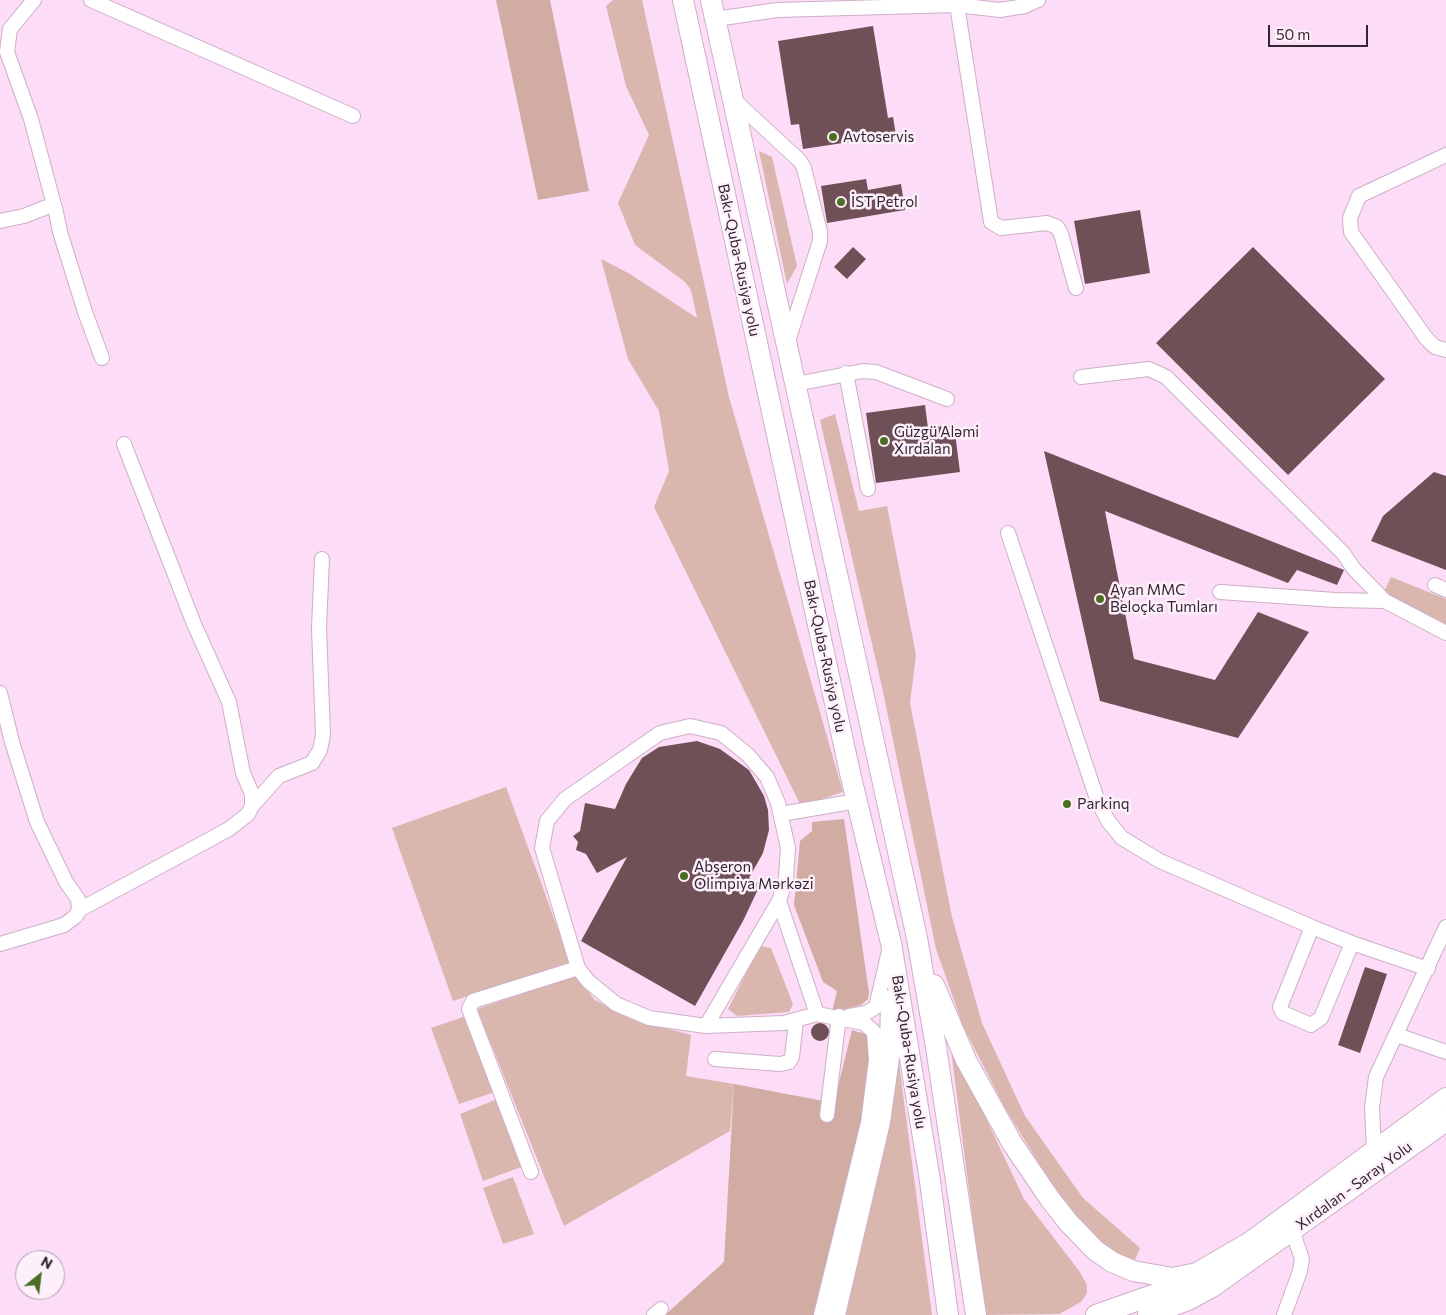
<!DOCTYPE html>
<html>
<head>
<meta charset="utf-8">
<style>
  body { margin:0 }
  #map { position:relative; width:1446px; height:1315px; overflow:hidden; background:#fcdcf7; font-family:Commissioner,sans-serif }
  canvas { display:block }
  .north { position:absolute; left:15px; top:1250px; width:50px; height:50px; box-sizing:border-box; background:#fdf0fb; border:1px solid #aca0aa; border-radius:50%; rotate:29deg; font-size:14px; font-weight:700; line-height:20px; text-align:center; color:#322731 }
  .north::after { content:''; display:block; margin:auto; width:18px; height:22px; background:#4d6d23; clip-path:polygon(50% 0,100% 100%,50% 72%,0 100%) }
  .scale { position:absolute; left:1268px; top:25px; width:100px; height:22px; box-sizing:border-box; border:2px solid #322731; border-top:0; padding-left:6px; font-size:15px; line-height:18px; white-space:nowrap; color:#322731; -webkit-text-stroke:4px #fdf0fb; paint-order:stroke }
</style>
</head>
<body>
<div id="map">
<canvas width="1446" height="1315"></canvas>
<div class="north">N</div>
<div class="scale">50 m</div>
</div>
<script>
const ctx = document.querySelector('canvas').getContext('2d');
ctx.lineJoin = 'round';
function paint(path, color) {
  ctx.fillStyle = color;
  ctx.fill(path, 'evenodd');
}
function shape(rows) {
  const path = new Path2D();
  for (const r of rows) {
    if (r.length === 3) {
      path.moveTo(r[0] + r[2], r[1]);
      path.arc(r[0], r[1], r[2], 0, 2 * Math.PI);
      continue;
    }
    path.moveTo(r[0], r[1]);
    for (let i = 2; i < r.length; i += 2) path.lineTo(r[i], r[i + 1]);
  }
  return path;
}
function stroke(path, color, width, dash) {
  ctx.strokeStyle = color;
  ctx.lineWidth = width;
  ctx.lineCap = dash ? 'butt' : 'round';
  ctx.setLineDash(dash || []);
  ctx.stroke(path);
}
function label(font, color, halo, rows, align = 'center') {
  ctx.font = font + ' Commissioner,sans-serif';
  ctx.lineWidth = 5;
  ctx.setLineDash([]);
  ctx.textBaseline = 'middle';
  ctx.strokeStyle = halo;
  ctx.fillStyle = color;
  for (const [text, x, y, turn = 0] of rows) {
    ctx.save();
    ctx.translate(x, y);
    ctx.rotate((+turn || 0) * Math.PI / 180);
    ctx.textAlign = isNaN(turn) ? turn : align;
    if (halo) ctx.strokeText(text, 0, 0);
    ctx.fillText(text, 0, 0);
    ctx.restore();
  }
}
const green = shape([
  [613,0,642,0,729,397,843,792,801,806,654,507,669,471,659,411,628,359,601,259,630,274,697,318,691,290,685,282,635,245,618,203,649,135,626,86,606,6],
  [759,151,772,157,797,266,787,284],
  [835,414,859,511,887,506,916,655,910,703,952,917,982,1023,1025,1116,1083,1198,1140,1248,1134,1262,1114,1251,1084,1229,1046,1175,1005,1108,963,1026,936,949,882,687,820,420],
  [1391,577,1446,599,1446,625,1383,594],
  [506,787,570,962,453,1001,392,828],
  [760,946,771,948,793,1004,789,1012,737,1016,728,1009],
  [575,976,595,1000,631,1019,691,1035,686,1076,734,1084,730,1131,564,1226,477,1009],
  [469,1015,495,1092,459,1104,431,1028],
  [950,1042,1024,1199,1080,1272,1087,1285,1087,1293,1081,1302,1059,1314,985,1315],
  [899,1063,932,1315,842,1315],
  [500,1098,524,1166,483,1181,460,1114],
  [513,1177,534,1234,503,1244,483,1188]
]);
const forest = shape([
  [496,0,550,0,589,191,538,200],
  [844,819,869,993,868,999,861,1005,832,1012,837,991,823,982,794,905,800,841,812,831,812,822],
  [852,1030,872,1036,866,1097,856,1147,814,1315,665,1315,724,1262,734,1084,834,1103]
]);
const building = shape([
  [873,26,888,118,893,117,896,135,803,149,799,124,791,125,778,41],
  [866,179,868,190,901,184,905,210,827,223,821,186],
  [1140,210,1150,273,1085,284,1074,221],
  [853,247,866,259,847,279,834,267],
  [1253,247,1385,379,1288,475,1156,343],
  [925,405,928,428,954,425,960,472,876,483,866,413],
  [1044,451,1344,570,1337,585,1297,570,1288,583,1105,511,1134,659,1215,680,1258,612,1309,632,1238,738,1100,701],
  [1434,472,1446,476,1446,570,1371,541,1383,516],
  [697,741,720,749,749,770,764,796,768,810,769,830,763,853,749,878,760,885,743,921,695,1006,581,941,627,857,597,873,586,854,576,850,578,842,573,836,580,831,585,803,615,809,626,784,642,758,659,747],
  [1365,967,1387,974,1360,1053,1338,1045],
  [820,1032,9]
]);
const minor = shape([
  [34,0,10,29,7,52,31,119,54,205],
  [91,0,353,116],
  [957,5,991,222,1001,228,1047,223,1057,227,1061,234,1076,288],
  [716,19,777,10,957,5,1000,10,1025,6,1038,0],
  [733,99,800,161,804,168,820,232,820,241,787,344],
  [1446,155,1359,196,1350,218,1351,232,1426,338,1435,347,1446,350],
  [0,221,24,216,52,205,55,207,60,232,85,312,102,358],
  [846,373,868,489],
  [1081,377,1149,369,1166,377,1343,553,1354,569,1385,601],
  [796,384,863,371,876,372,947,399],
  [1008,533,1097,799,1108,821,1122,838,1160,861,1312,927,1352,943,1428,969],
  [1435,585,1446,590],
  [1220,592,1335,600,1385,601,1446,633],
  [0,693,12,742,37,822,66,882,78,899,79,910,76,916,64,925,0,944],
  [252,806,279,776,312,763,320,750,323,735,319,628,322,559],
  [781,814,857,801],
  [779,901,817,1014],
  [79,910,229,829,248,814,252,806,252,794,243,773,229,702,194,624,124,444],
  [1312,927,1280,1007,1283,1013,1311,1025,1321,1018,1352,943],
  [849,1016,866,1013,876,1007,889,951],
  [706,1026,779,901,786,878,788,848,778,803,767,777,748,755,721,733,690,726,660,733,565,799,547,821,542,848,578,968,588,981,616,1004,649,1018,706,1026,784,1023,817,1014,864,1023,874,1032,876,1060,868,1123,821,1315],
  [1397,1035,1446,1052],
  [715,1059,780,1064,789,1062,792,1057,796,1021],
  [827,1115,839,1016],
  [1374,1150,1372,1108,1376,1077,1446,927],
  [531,1172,469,1009,473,1001,578,968],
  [654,1315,661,1309],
  [1284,1315,1300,1271,1302,1259,1292,1230]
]);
const highway = shape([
  [683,0,850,773,891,943,929,1174,948,1315],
  [711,0,917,938,936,1047,976,1315],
  [934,985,966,1060,1012,1143,1050,1199,1068,1222,1095,1250,1112,1262,1133,1271,1173,1278,1197,1273,1252,1241],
  [1242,1248,1446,1098],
  [835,1315,880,1122,890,1051,891,1000],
  [1096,1315,1193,1281],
  [1148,1315,1188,1300,1212,1287,1446,1121]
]);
const markers = [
  [833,137,5,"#4d6d23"],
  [841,202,5,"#4d6d23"],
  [884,441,5,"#4d6d23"],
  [1100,599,5,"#4d6d23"],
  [1067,804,5,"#4d6d23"],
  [684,876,5,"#4d6d23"]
];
const poiNames = [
  ["Avtoservis",843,137],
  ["İST Petrol",851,202],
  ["Güzgü Aləmi",894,432],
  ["Xırdalan",894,449],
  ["Ayan MMC",1110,590],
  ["Beloçka Tumları",1110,607],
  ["Parkinq",1077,804],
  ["Abşeron",694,867],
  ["Olimpiya Mərkəzi",694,884]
];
const streetNames = [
  ["Bakı-Quba-Rusiya yolu",739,260,78],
  ["Bakı-Quba-Rusiya yolu",825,656,78],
  ["Bakı-Quba-Rusiya yolu",909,1052,81],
  ["Xırdalan - Saray Yolu",1354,1186,-36]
];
paint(green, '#dab7ae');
paint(forest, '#d0aca3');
paint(building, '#6f5057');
stroke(minor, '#cdafc8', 16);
stroke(highway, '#cdafc8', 22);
stroke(minor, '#fff', 14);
stroke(highway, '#fff', 20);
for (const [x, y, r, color] of markers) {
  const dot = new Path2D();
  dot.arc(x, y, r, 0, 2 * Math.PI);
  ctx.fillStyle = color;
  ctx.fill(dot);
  stroke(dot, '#fdf0fb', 2);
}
label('15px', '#322731', '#fdf0fb', poiNames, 'left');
label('15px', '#322731', '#fdf0fb', streetNames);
</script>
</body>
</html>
